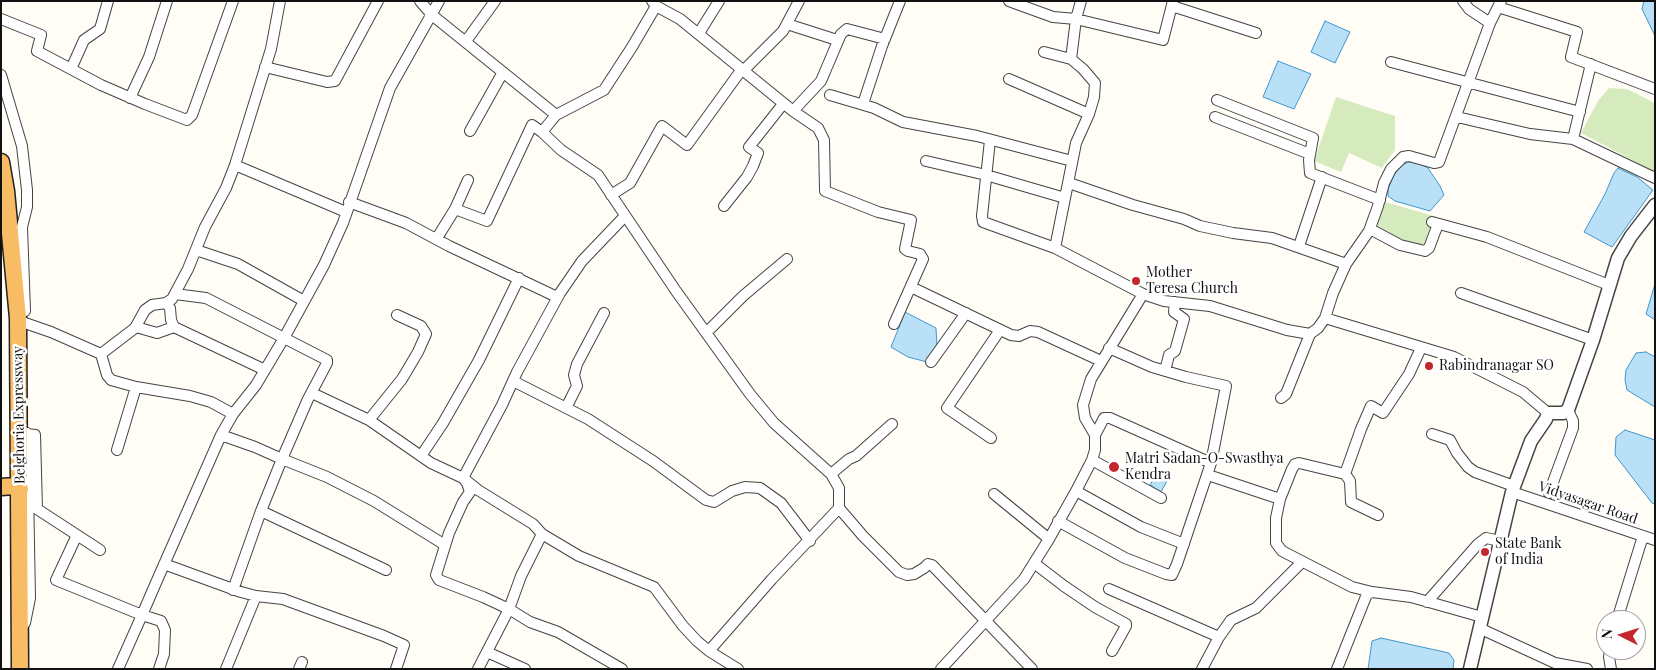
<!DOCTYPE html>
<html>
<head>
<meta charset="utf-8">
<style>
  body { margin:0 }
  #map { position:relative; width:1656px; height:670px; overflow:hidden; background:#fffdf5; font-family:"Playfair Display",serif }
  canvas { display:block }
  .frame { position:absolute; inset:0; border:2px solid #111; pointer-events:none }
  .north { position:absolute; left:1596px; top:610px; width:50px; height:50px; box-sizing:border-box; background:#fff; border:1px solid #a0a0a0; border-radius:50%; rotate:275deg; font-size:14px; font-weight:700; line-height:20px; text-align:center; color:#111 }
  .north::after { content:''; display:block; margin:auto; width:18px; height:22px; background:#c4262e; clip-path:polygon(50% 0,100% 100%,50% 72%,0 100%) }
</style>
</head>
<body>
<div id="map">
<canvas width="1656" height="670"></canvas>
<div class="frame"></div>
<div class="north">N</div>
</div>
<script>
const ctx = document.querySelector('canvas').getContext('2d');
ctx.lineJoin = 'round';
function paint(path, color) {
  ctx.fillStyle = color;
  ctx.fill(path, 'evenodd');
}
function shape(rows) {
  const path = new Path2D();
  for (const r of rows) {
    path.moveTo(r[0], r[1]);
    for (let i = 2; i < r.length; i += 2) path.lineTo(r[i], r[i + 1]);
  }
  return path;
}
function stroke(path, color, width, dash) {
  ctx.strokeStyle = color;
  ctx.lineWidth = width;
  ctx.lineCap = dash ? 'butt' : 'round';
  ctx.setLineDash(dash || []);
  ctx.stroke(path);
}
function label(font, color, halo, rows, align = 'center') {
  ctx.font = font + ' "Playfair Display",serif';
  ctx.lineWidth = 5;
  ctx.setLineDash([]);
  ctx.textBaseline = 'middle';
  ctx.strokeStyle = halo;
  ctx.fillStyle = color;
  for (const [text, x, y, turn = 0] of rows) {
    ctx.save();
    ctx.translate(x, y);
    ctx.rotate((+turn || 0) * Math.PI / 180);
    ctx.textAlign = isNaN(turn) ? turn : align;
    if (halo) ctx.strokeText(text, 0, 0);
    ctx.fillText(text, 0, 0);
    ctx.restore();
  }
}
const green = shape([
  [1609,88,1627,89,1655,103,1655,172,1581,133,1598,101],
  [1336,97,1395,116,1395,150,1382,168,1349,153,1341,172,1314,161],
  [1385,202,1434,216,1423,248,1405,244,1376,229]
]);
const water = shape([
  [1644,1,1655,1,1655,36,1642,9,1644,1],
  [1325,21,1350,32,1335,63,1311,52,1325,21],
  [1278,61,1311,74,1294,109,1263,97,1278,61],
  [1408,162,1416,162,1428,168,1440,186,1444,195,1430,211,1395,201,1388,196,1388,189,1394,175,1401,166,1408,162],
  [1618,168,1637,177,1653,190,1612,247,1584,232,1605,194,1614,173,1618,168],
  [1655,284,1655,320,1646,314,1655,284],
  [905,312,936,328,937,346,927,362,908,357,891,347,905,312],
  [1646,352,1655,357,1655,407,1627,390,1625,380,1626,370,1636,353,1646,352],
  [1625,430,1655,440,1655,504,1652,503,1615,455,1616,437,1625,430],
  [1156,475,1167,481,1161,492,1150,485,1156,475],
  [1381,638,1449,653,1454,660,1453,669,1368,669,1372,641,1381,638]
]);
const minor = shape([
  [420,1,432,15,556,115],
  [652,1,656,6,632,47,604,90,556,115,542,132,561,150,598,175,676,291,750,394,774,423,831,474,839,488,839,508,863,536,899,572,907,575,914,574,924,568,928,564,932,565,1032,669],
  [1009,1,1053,17,1076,19,1163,40,1173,1],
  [1081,1,1076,19,1071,59,1083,69,1095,83,1094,97,1089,114,1076,143,1055,248,1143,294,1164,301,1210,306,1287,330,1310,334,1318,328,1325,318,1454,357,1523,392,1548,413],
  [1463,1,1469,9,1490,23],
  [656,6,680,19,793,111],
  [1172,6,1256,33],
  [1498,7,1577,32,1571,57,1655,89],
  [1,19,41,35,37,51,101,85,145,104,187,120,192,115,233,1],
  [787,24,837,40],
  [699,33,719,1],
  [885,39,847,29,841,34,821,81,793,111,818,128,824,140,825,191,878,212,911,220,905,249,908,251,920,254,923,259,894,324],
  [466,41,495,1],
  [1044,52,1071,59],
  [1391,62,1580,112],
  [265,67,327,82,335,81,378,1],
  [71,69,84,40,100,29,108,1],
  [744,70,783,31,799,1],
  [1,75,22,146,27,190,27,207,22,227,25,311],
  [1009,79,1089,114],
  [830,95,874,108,903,122,977,136,1072,161],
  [130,98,149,57,167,1],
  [1217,100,1313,138,1309,160,1310,173,1380,200],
  [863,104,882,46,900,1],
  [1215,117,1310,154],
  [1457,117,1530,134,1573,139,1655,178],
  [470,131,503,72],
  [1573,139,1591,64],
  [990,140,982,216,983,222,1055,248],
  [926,161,986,175,1065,198],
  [235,165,346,212],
  [1069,183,1133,205,1184,219,1200,226,1233,233,1272,238,1346,264],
  [611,195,630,183,662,126,687,145,742,69],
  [349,202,406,223,449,246,557,297],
  [724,206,747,177,753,166,758,153,749,147,783,104],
  [455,209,468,180],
  [1432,222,1487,237,1609,285],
  [1370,229,1400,245,1425,251,1429,248,1438,224],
  [437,238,455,209,487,221,532,125,542,132],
  [1299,246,1322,177],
  [196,250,238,264,304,301],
  [911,287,1011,335,1019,336,1030,331,1038,332,1101,361],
  [1461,293,1593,340],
  [175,294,206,298,327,360,327,363,308,399,282,459,255,447,221,435],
  [166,303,170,308,171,320,174,327,265,370],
  [18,318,25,323,51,332,101,354,107,375,111,380,136,387,190,396,211,402,233,414],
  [1325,318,1333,293,1346,264,1369,231,1378,206,1384,183,1391,169,1403,157,1409,156,1434,163,1439,162,1490,23,1501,1],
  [136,327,157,333,174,327],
  [706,333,743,296,787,259],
  [101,354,135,328,145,310,152,305,166,303,172,299,188,269,205,227,226,188,235,165,271,49,280,1],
  [931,362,966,313],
  [1165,371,1169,355,1175,351,1184,319,1174,312,1175,302],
  [513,381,588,419,653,461,706,500,714,502,732,491,745,487,760,488,781,503,810,541],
  [312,393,369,420,431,463,463,478,478,490,533,524,542,534,579,556,654,587,683,626,697,641,709,651,738,669],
  [1281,398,1286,394,1310,334],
  [566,408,577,386,574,375,577,364,604,313],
  [369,420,402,379,418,352,426,334,421,326,397,315],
  [27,434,35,435,37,509,100,550],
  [1432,434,1450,440,1457,453,1468,467,1475,472,1514,486],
  [1095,435,1104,418,1110,418,1211,463],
  [991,438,947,408,1000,330],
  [117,450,136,387],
  [421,456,443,423,479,360,519,278],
  [1092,460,1161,498],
  [831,474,849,459,856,456,892,424],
  [1345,474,1361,429,1371,406,1383,413,1409,374,1421,348],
  [1208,475,1280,499],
  [1076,491,1141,527,1184,544],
  [1512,492,1655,540],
  [1549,493,1573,428,1573,421,1568,410],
  [994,494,1049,539],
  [261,511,386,570],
  [1058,521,1125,558,1166,574,1172,575,1177,564,1211,463,1226,386,1186,377,1152,367,1109,348],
  [77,535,56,580,142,615,118,669],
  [1034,563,1064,586,1095,607,1126,624,1126,626,1112,651],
  [164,564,241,592,256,596,283,599,384,636,404,645,396,669],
  [1109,589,1219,637],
  [233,590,261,511,282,459,327,477,374,501,445,545],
  [1372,592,1352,587,1282,551,1276,543,1276,518,1280,499,1292,469,1295,464,1299,463,1345,474,1350,481,1351,502,1378,515],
  [1427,602,1478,544,1486,538,1500,541],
  [1617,620,1643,536],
  [25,623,30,598,27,433],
  [1479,628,1555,663,1587,669],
  [1610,650,1609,657,1611,669],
  [709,651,772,579,839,508],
  [487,652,525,669],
  [159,669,164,654,165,630,161,621,142,615,155,585,221,435,233,414,256,385,284,338,324,265,343,223,390,88,439,1],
  [226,669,256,596],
  [299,669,302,662],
  [478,669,509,609,521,576,542,534],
  [622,669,558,632,530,622,509,609,483,597,439,580,436,575,449,533,463,502,470,492,467,483,463,478,502,405,517,372,560,293,582,261,625,216],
  [941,669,1024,579,1049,539,1076,491,1092,460,1095,450,1095,435,1085,418,1083,405,1091,379,1143,294],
  [1202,669,1219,637,1231,620,1256,608,1302,562],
  [1337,669,1367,594,1372,592,1411,597,1482,617]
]);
const tertiary = shape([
  [1470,669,1512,492,1531,441,1546,419,1548,413,1563,413,1568,410,1593,340,1618,258,1631,236,1655,205]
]);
const trunk = shape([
  [1,162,6,191,18,318,20,669],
  [1,487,15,486,20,489]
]);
const markers = [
  [1136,281,5,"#c4262e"],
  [1429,366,5,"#c4262e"],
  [1114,467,6,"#c4262e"],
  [1485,552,5,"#c4262e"]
];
const poiNames = [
  ["Mother",1146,273],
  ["Teresa Church",1146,289],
  ["Rabindranagar SO",1439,366],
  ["Matri Sadan-O-Swasthya",1125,459],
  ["Kendra",1125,475],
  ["State Bank",1495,544],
  ["of India",1495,560]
];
const streetNames = [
  ["Belghoria Expressway",19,415,-91],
  ["Vidyasagar Road",1588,503,19]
];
paint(green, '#d5ebbd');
paint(water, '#b9e0f7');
stroke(water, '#3f96cf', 1);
stroke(minor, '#444', 12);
stroke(tertiary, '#444', 15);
stroke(trunk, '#222', 19);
stroke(minor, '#fff', 10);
stroke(tertiary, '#fff', 12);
stroke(trunk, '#f7bc64', 16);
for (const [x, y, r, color] of markers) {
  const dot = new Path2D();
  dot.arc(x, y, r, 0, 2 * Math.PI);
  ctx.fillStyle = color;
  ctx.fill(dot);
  stroke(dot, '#fff', 2);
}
label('14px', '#111', '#fff', poiNames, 'left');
label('14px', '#111', '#fff', streetNames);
</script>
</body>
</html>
